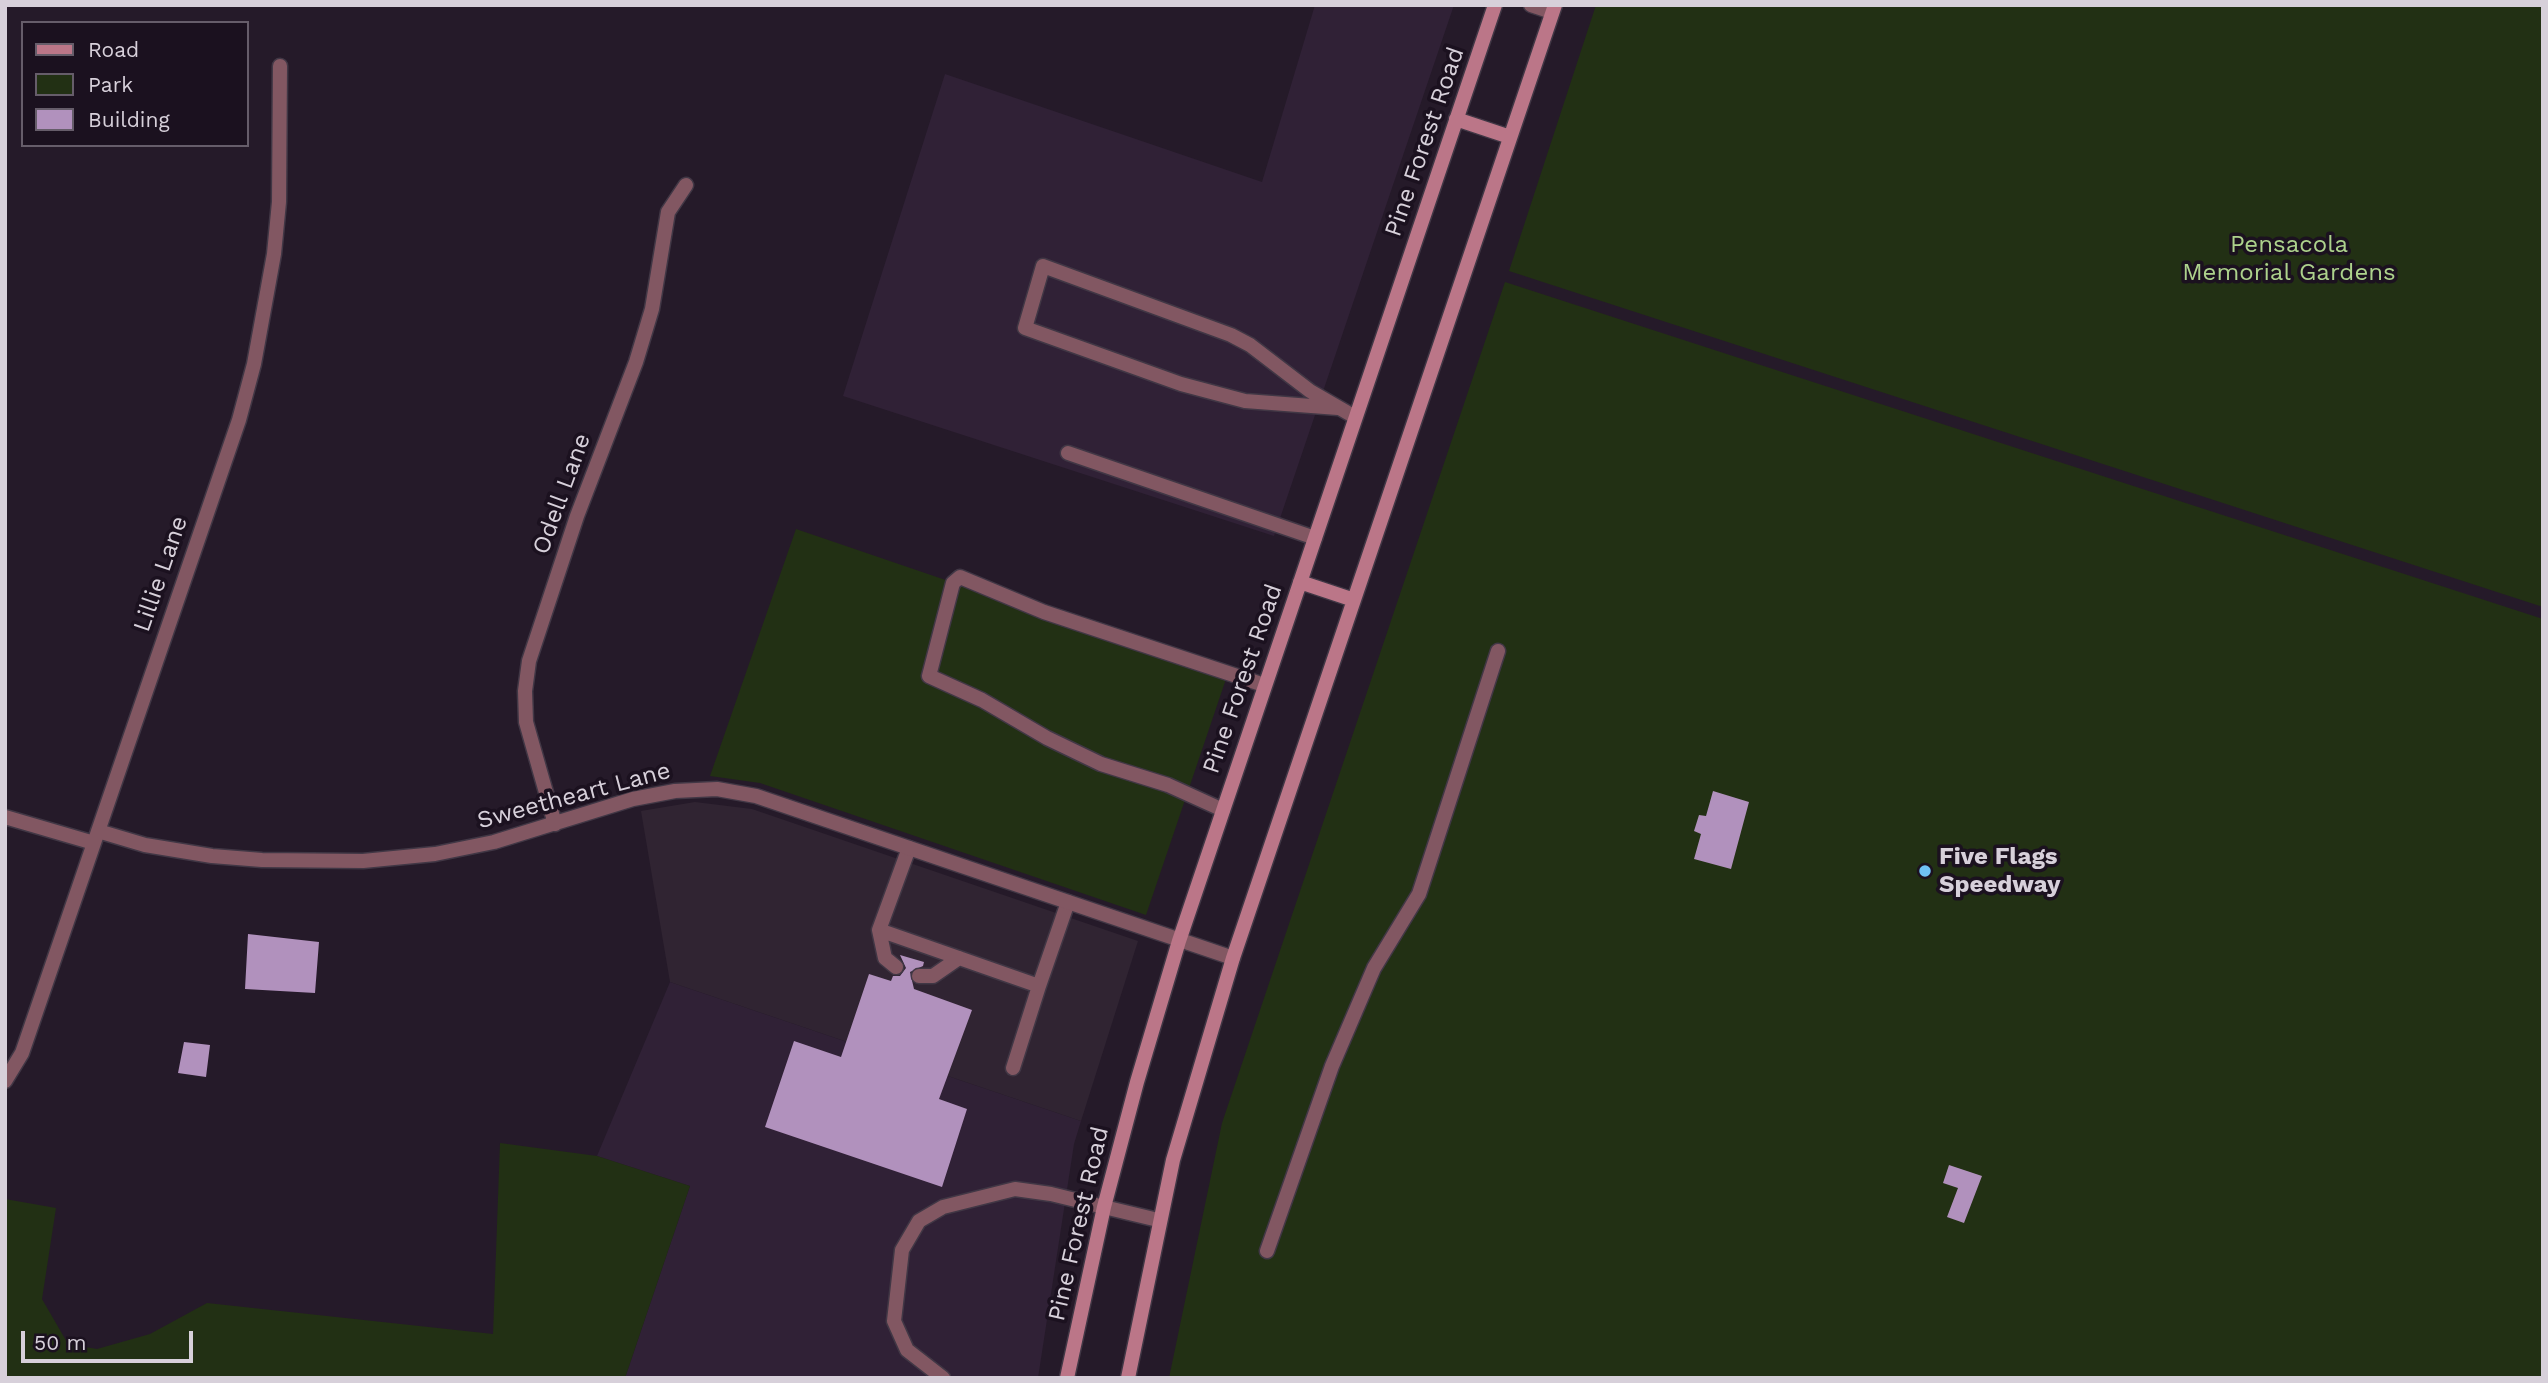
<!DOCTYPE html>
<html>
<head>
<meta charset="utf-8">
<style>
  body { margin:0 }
  #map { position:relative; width:2548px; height:1383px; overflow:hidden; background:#251a29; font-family:"Work Sans",sans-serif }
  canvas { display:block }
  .frame { position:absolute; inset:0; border:7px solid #d7d0da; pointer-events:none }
  .legend { position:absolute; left:21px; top:21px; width:228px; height:126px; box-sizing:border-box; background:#1b111f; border:2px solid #665d6a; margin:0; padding:9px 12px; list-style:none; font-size:21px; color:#d7d0da }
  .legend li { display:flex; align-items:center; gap:14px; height:35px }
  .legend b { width:35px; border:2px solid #665d6a }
  .scale { position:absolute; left:21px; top:1331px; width:172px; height:32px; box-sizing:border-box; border:4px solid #d7d0da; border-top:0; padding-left:9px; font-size:21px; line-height:24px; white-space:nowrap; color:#d7d0da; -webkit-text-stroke:5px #1b111f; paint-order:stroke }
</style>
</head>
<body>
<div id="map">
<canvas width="2548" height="1383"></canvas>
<div class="frame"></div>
<ul class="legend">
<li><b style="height:9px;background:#bb7688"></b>Road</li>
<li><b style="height:19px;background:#223014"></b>Park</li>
<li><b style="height:19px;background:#b191bd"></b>Building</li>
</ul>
<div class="scale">50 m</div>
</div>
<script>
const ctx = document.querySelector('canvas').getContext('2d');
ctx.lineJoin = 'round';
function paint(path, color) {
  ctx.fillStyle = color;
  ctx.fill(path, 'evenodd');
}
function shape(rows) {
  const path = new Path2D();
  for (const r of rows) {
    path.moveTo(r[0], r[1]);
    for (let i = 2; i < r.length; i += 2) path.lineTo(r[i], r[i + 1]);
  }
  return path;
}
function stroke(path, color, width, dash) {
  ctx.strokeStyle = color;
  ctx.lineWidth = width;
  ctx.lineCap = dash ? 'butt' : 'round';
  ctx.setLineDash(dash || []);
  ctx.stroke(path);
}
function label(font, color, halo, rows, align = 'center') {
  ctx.font = font + ' "Work Sans",sans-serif';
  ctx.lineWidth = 7;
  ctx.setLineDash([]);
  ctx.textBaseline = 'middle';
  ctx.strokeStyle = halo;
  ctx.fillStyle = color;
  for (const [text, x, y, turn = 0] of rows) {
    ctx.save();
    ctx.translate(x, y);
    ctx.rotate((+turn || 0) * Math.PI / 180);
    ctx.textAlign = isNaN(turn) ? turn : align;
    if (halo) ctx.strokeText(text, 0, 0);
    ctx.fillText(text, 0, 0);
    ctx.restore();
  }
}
const built = shape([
  [1315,5,1454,5,1274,536,843,396,945,74,1262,182],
  [670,982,1081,1121,1074,1144,1038,1378,625,1378,690,1186,597,1156]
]);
const medical = shape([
  [695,802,752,809,1138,941,1081,1121,670,982,641,811]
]);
const green = shape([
  [1596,5,2543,5,2543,607,1509,271],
  [1505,282,2543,619,2543,1378,1169,1378,1222,1123],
  [796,529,1227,676,1146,915,760,783,710,776],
  [500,1143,597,1156,690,1186,625,1378,5,1378,5,1199,56,1208,42,1299,68,1344,97,1349,150,1334,207,1303,493,1334]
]);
const building = shape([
  [1713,791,1749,802,1731,869,1694,859,1701,834,1694,831,1699,815,1706,816],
  [248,934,319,942,315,993,245,989],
  [900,955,924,962,923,966,910,972,914,989,972,1010,939,1099,967,1109,942,1187,765,1127,794,1041,841,1057,869,974,891,981,893,976,900,976,906,968],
  [184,1042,210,1045,206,1077,178,1073],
  [1949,1165,1982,1176,1964,1223,1947,1217,1958,1188,1943,1183]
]);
const lane = shape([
  [1338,408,1245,401,1181,384,1025,328,1043,266,1231,335,1250,345,1310,391,1355,417],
  [1068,453,1315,538],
  [1223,810,1168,785,1101,764,1047,738,982,700,929,676,953,583,960,577,1044,612,1264,685],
  [909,848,879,930,1039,986,1068,902],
  [879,930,885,958,896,967],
  [919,976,933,976,959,958],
  [1013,1068,1039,986],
  [1267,1251,1332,1066,1374,968,1419,894,1498,651],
  [943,1378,907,1350,894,1321,902,1250,919,1221,943,1207,1015,1189,1051,1194,1104,1207]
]);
const street = shape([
  [1531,5,1552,12],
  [5,817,94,843],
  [555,824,526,722,525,691,529,661,577,516,636,362,652,309,668,212,686,185],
  [98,831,145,845,212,856,262,860,363,861,435,854,494,842,633,799,675,791,717,789,756,796,1233,958],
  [5,1081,22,1053,239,420,254,364,274,254,279,202,280,66],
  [1104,1207,1158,1220]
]);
const secondary = shape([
  [1456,119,1510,137],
  [1300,582,1354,600],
  [1067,1378,1104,1207,1137,1082,1179,941,1495,5],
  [1128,1378,1173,1160,1233,958,1555,5]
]);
const markers = [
  [1925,871,7,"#6fc2f4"]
];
const streetNames = [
  ["Pine Forest Road",1425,142,-71],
  ["Odell Lane",562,494,-70],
  ["Lillie Lane",161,574,-71],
  ["Pine Forest Road",1243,679,-71],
  ["Sweetheart Lane",574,796,-15],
  ["Pine Forest Road",1079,1224,-77]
];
const parkNames = [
  ["Pensacola",2289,245],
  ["Memorial Gardens",2289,273]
];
const poiNames = [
  ["Five Flags",1939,857],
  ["Speedway",1939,885]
];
paint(built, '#302136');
paint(medical, '#302432');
paint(green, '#223014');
paint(building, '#b191bd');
stroke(lane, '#413745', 17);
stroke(street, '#413745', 17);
stroke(secondary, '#413745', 17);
stroke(lane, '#825762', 14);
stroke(street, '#825762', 14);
stroke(secondary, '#bb7688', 14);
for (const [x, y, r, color] of markers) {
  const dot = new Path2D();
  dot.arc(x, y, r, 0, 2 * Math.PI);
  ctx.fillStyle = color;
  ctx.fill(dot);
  stroke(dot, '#1b111f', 2.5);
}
label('24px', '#d7d0da', '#1b111f', streetNames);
label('24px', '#add28c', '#1b111f', parkNames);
label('bold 24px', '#d7d0da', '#1b111f', poiNames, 'left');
</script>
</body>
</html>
